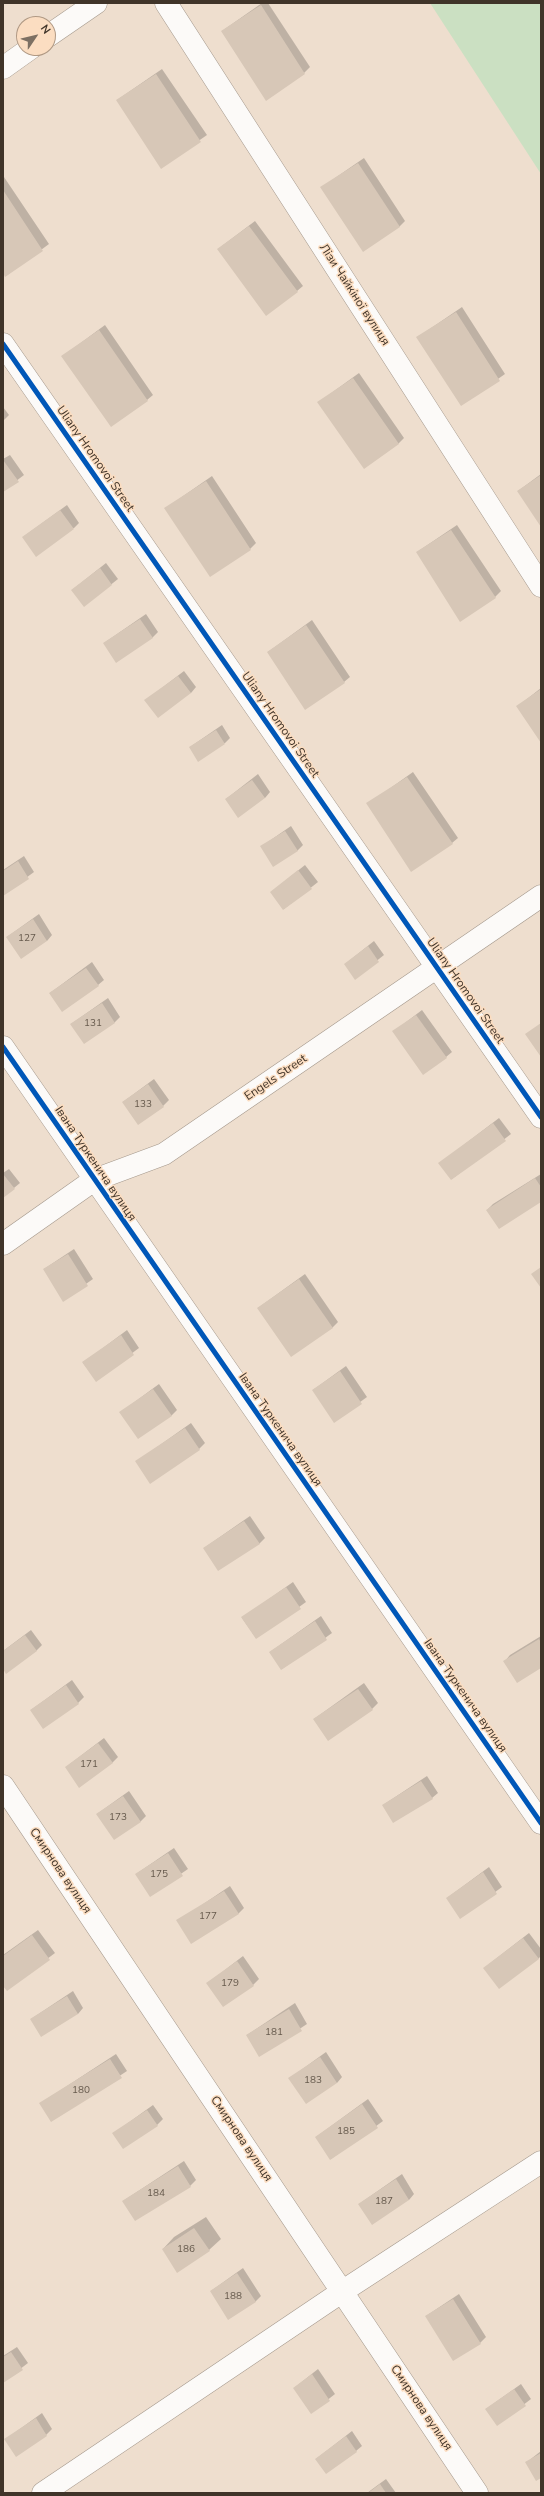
<!DOCTYPE html>
<html>
<head>
<meta charset="utf-8">
<style>
  body { margin:0 }
  #map { position:relative; width:544px; height:2496px; overflow:hidden; background:#eedece; font-family:"Nunito Sans",sans-serif }
  canvas { display:block }
  .frame { position:absolute; inset:0; border:4px solid #403429; pointer-events:none }
  .north { position:absolute; left:16px; top:16px; width:40px; height:40px; box-sizing:border-box; background:#fbddc1; border:1px solid #b09984; border-radius:50%; rotate:55deg; font-size:11px; font-weight:700; line-height:16px; text-align:center; color:#403429 }
  .north::after { content:''; display:block; margin:auto; width:14px; height:18px; background:#7d7063; clip-path:polygon(50% 0,100% 100%,50% 72%,0 100%) }
</style>
</head>
<body>
<div id="map">
<canvas width="544" height="2496"></canvas>
<div class="frame"></div>
<div class="north">N</div>
</div>
<script>
const ctx = document.querySelector('canvas').getContext('2d');
ctx.lineJoin = 'round';
function paint(path, color) {
  ctx.fillStyle = color;
  ctx.fill(path, 'evenodd');
}
function shape(rows) {
  const path = new Path2D();
  for (const r of rows) {
    path.moveTo(r[0], r[1]);
    for (let i = 2; i < r.length; i += 2) path.lineTo(r[i], r[i + 1]);
  }
  return path;
}
function stroke(path, color, width, dash) {
  ctx.strokeStyle = color;
  ctx.lineWidth = width;
  ctx.lineCap = dash ? 'butt' : 'round';
  ctx.setLineDash(dash || []);
  ctx.stroke(path);
}
function label(font, color, halo, rows, align = 'center') {
  ctx.font = font + ' "Nunito Sans",sans-serif';
  ctx.lineWidth = 3;
  ctx.setLineDash([]);
  ctx.textBaseline = 'middle';
  ctx.strokeStyle = halo;
  ctx.fillStyle = color;
  for (const [text, x, y, turn = 0] of rows) {
    ctx.save();
    ctx.translate(x, y);
    ctx.rotate((+turn || 0) * Math.PI / 180);
    ctx.textAlign = isNaN(turn) ? turn : align;
    if (halo) ctx.strokeText(text, 0, 0);
    ctx.fillText(text, 0, 0);
    ctx.restore();
  }
}
const green = shape([
  [430,3,541,3,541,174]
]);
const shadow = shape([
  [262,3,268,3,310,67,304,73,222,31],
  [162,69,207,135,161,167,117,100],
  [364,158,405,221,399,227,322,187],
  [4,177,49,244,6,276,3,271],
  [255,221,303,286,297,291,218,249],
  [462,307,505,374,461,405,418,337],
  [105,325,153,395,147,400,63,356],
  [359,373,404,438,398,444,319,402],
  [3,407,9,415,3,421],
  [10,455,24,475,3,491,3,459],
  [541,474,541,525,518,491],
  [212,476,256,543,250,549,166,508],
  [67,505,79,523,74,528,23,537],
  [457,525,501,591,495,597,417,552],
  [106,563,118,579,84,606,72,590],
  [146,614,158,632,152,638,104,643],
  [312,620,350,677,344,682,268,652],
  [184,671,196,687,191,693,146,700],
  [541,688,541,741,518,706],
  [222,725,230,738,225,743,190,747],
  [413,772,458,838,452,843,368,804],
  [258,774,270,792,265,798,226,799],
  [291,826,303,845,297,851,262,846],
  [24,856,34,872,3,895,3,870],
  [305,865,318,882,284,909,271,892],
  [39,914,52,935,47,941,7,937],
  [374,941,384,955,355,978,345,964],
  [92,962,104,980,98,985,50,993],
  [108,998,120,1017,114,1023,71,1024],
  [422,1010,452,1052,446,1057,393,1032],
  [154,1079,169,1100,163,1106,123,1102],
  [499,1118,511,1134,452,1179,440,1163],
  [9,1169,20,1183,3,1197,3,1173],
  [541,1174,541,1201,487,1210,493,1204],
  [74,1249,93,1279,63,1300,44,1269],
  [305,1274,338,1322,332,1328,258,1308],
  [127,1330,139,1348,96,1380,83,1363],
  [346,1366,367,1397,334,1421,313,1390],
  [159,1384,177,1410,171,1416,121,1412],
  [191,1423,205,1443,199,1449,136,1462],
  [250,1516,265,1538,259,1544,204,1548],
  [293,1582,306,1602,256,1638,242,1618],
  [321,1616,332,1633,282,1669,270,1652],
  [31,1630,42,1645,36,1651,3,1667,3,1651],
  [541,1636,541,1667,505,1661,510,1655],
  [72,1680,84,1697,78,1703,31,1710],
  [364,1683,378,1703,372,1709,314,1719],
  [104,1738,118,1757,112,1763,66,1767],
  [427,1776,438,1793,432,1798,383,1805],
  [129,1791,146,1816,140,1822,97,1814],
  [174,1848,188,1869,150,1895,136,1874],
  [489,1867,502,1887,461,1917,447,1898],
  [230,1886,244,1908,238,1914,178,1921],
  [38,1930,55,1953,7,1989,3,1984,3,1955],
  [529,1933,541,1949,541,1956,538,1959,484,1968],
  [243,1956,259,1979,253,1985,208,1983],
  [73,1991,83,2008,78,2014,31,2019],
  [295,2003,307,2024,260,2055,247,2035],
  [326,2052,342,2077,337,2083,290,2078],
  [116,2054,127,2071,51,2121,41,2103],
  [368,2099,383,2121,331,2159,316,2137],
  [153,2105,163,2119,157,2125,114,2133],
  [184,2161,196,2180,190,2186,123,2201],
  [402,2174,414,2194,409,2200,359,2204],
  [206,2217,221,2239,209,2250,163,2249,174,2237],
  [243,2268,261,2296,255,2302,211,2291],
  [459,2294,486,2337,480,2343,426,2316],
  [17,2347,28,2363,3,2382,3,2356],
  [318,2369,335,2394,311,2413,294,2388],
  [521,2384,531,2399,497,2425,486,2409],
  [42,2413,52,2429,46,2435,6,2439],
  [352,2431,362,2446,356,2451,316,2459],
  [541,2451,541,2476,527,2462],
  [386,2479,396,2493,367,2493]
]);
const building = shape([
  [261,5,305,74,266,101,221,31],
  [156,74,201,142,161,169,116,100],
  [358,163,400,227,363,252,320,187],
  [3,190,43,251,5,277,3,273],
  [249,226,298,292,266,316,217,249],
  [456,312,500,381,461,406,416,337],
  [99,330,148,401,111,427,61,356],
  [353,378,399,444,364,469,317,402],
  [3,460,19,482,3,492],
  [541,475,541,527,517,491],
  [206,481,251,550,210,577,164,508],
  [60,510,74,529,36,557,22,537],
  [451,530,496,598,460,622,416,552],
  [100,568,112,585,84,607,71,590],
  [140,619,153,638,116,663,103,643],
  [306,625,345,683,305,710,267,652],
  [178,676,191,693,158,718,144,700],
  [541,689,541,743,516,706],
  [216,730,225,744,198,762,189,747],
  [407,777,453,844,411,872,366,803],
  [252,780,265,798,238,818,225,799],
  [285,831,298,851,273,867,260,846],
  [18,861,29,879,3,896,3,871],
  [298,870,312,889,283,910,270,892],
  [33,919,47,941,21,959,6,937],
  [368,946,379,962,355,980,344,964],
  [86,968,99,986,62,1012,49,993],
  [102,1003,115,1023,84,1044,70,1024],
  [416,1015,447,1058,423,1075,392,1031],
  [541,1023,541,1057,525,1034],
  [148,1084,164,1107,138,1125,122,1102],
  [493,1123,506,1141,451,1180,438,1163],
  [3,1174,15,1189,3,1198],
  [535,1178,541,1187,541,1202,499,1229,486,1210],
  [68,1254,88,1286,63,1302,43,1269],
  [541,1267,541,1288,531,1274],
  [299,1279,333,1328,291,1357,257,1308],
  [121,1335,134,1355,96,1382,82,1362],
  [340,1371,362,1404,334,1423,312,1390],
  [153,1389,172,1416,138,1439,119,1412],
  [185,1428,200,1450,150,1484,135,1461],
  [244,1521,260,1544,218,1571,203,1548],
  [286,1587,301,1609,256,1639,241,1617],
  [315,1621,327,1640,281,1670,269,1652],
  [25,1635,37,1651,6,1674,3,1669,3,1651],
  [539,1639,541,1643,541,1668,517,1683,503,1661],
  [66,1685,79,1704,43,1729,30,1710],
  [358,1689,373,1710,328,1741,313,1719],
  [98,1743,113,1763,79,1788,65,1767],
  [421,1781,433,1799,393,1823,382,1805],
  [123,1796,141,1822,114,1840,96,1814],
  [168,1853,183,1876,150,1897,135,1874],
  [483,1872,497,1894,460,1919,446,1898],
  [224,1891,239,1914,191,1944,176,1920],
  [32,1935,50,1960,7,1991,3,1986,3,1956],
  [523,1938,539,1959,499,1989,483,1968],
  [237,1961,254,1986,223,2007,206,1983],
  [67,1996,78,2014,41,2037,30,2019],
  [289,2009,302,2031,259,2057,246,2035],
  [320,2057,337,2083,306,2104,288,2078],
  [110,2059,122,2078,51,2122,39,2103],
  [362,2104,378,2128,330,2160,315,2137],
  [147,2110,158,2126,123,2149,112,2133],
  [178,2166,191,2187,135,2221,122,2201],
  [396,2179,409,2200,372,2225,358,2204],
  [194,2228,210,2251,177,2273,162,2249],
  [237,2273,256,2302,228,2320,210,2291],
  [453,2299,481,2344,453,2361,425,2316],
  [11,2352,23,2370,3,2383,3,2357],
  [312,2374,330,2401,311,2414,293,2388],
  [514,2389,526,2406,497,2426,485,2409],
  [36,2418,47,2436,16,2457,4,2439],
  [346,2436,357,2452,326,2474,315,2459],
  [541,2453,541,2478,536,2481,525,2462],
  [380,2484,386,2493,368,2493]
]);
const street = shape([
  [166,3,541,586],
  [48,36,96,3],
  [3,68,31,48],
  [3,344,541,1117],
  [3,1047,541,1823],
  [3,1244,94,1180,164,1154,541,896],
  [3,1786,477,2493],
  [43,2493,343,2291,541,2162]
]);
const cycleway = shape([
  [3,344,541,1117],
  [3,1047,541,1823]
]);
const numberNames = [
  ["127",27,939],
  ["131",93,1024],
  ["133",143,1105],
  ["171",89,1765],
  ["173",118,1818],
  ["175",159,1875],
  ["177",208,1917],
  ["179",230,1984],
  ["181",274,2033],
  ["183",313,2081],
  ["180",81,2091],
  ["185",346,2132],
  ["184",156,2194],
  ["187",384,2202],
  ["186",186,2250],
  ["188",233,2297]
];
const streetNames = [
  ["Лізи Чайкіної вулиця",354,295,57],
  ["Uliany Hromovoi Street",95,459,55],
  ["Uliany Hromovoi Street",280,725,55],
  ["Uliany Hromovoi Street",465,991,55],
  ["Engels Street",276,1078,-34],
  ["Івана Туркенича вулиця",95,1164,56],
  ["Івана Туркенича вулиця",280,1430,55],
  ["Івана Туркенича вулиця",465,1696,55],
  ["Смирнова вулиця",60,1871,56],
  ["Смирнова вулиця",241,2139,56],
  ["Смирнова вулиця",421,2408,56]
];
paint(green, '#cbe0c2');
paint(shadow, '#0003');
paint(building, '#d7c7b7');
stroke(street, '#a4988c', 23);
stroke(street, '#fcfaf8', 22);
stroke(cycleway, '#0057b8', 5);
label('10px', '#665a4d', null, numberNames);
label('12px', '#403429', '#fbddc1', streetNames);
</script>
</body>
</html>
